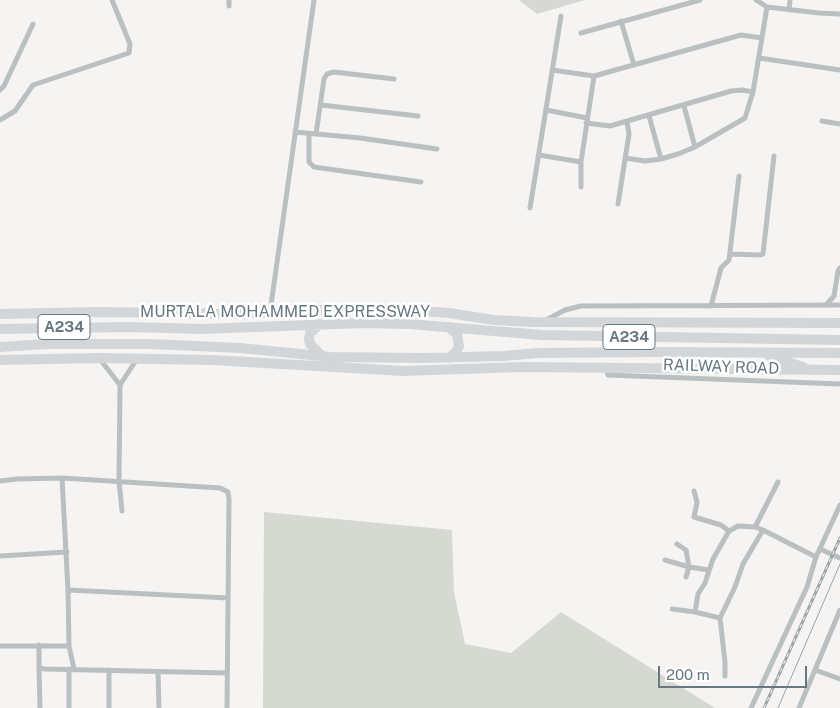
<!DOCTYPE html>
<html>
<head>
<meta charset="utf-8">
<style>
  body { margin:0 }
  #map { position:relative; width:840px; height:708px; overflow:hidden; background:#f5f4f2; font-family:"Public Sans",sans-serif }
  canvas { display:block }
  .scale { position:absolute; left:658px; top:666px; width:149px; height:22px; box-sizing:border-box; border:2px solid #677880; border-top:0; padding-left:6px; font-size:15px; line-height:18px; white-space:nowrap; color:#677880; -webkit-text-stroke:4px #fff; paint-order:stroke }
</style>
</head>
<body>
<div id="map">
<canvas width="840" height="708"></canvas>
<div class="scale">200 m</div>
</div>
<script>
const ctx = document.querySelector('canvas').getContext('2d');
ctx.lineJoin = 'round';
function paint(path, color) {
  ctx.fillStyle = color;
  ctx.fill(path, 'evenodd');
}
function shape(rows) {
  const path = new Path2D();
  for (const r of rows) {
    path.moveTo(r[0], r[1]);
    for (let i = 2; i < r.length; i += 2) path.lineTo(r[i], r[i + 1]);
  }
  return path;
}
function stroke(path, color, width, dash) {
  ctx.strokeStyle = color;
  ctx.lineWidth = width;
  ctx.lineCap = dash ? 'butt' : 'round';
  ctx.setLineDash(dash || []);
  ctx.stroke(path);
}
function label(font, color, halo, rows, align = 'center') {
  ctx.font = font + ' "Public Sans",sans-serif';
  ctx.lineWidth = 5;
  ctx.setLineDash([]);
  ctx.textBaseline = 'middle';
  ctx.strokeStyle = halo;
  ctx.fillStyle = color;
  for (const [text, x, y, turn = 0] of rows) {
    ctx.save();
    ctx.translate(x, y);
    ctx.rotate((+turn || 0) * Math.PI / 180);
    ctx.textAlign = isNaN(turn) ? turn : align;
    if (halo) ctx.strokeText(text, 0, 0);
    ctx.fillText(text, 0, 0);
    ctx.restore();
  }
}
const green = shape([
  [519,0,585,0,537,14],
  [264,512,452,530,454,592,465,644,511,653,561,612,715,708,263,708]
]);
const street = shape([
  [756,0,767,7,819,13,840,14],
  [229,6,229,0],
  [789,10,790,0],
  [621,21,634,65],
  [581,33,700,0],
  [759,58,840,70],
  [552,70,594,76,741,35,762,38],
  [0,90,4,86,33,24],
  [321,105,418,116],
  [684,106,695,147],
  [546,110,587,118],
  [649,116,661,159],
  [0,120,15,111,33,85,129,53,130,44,112,0],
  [822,121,840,124],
  [586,123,610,126,731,91,742,90,753,92],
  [295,132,360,138,437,149],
  [309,134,309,162,314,167,421,182],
  [316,134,324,79,327,74,334,72,394,79],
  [539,155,581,162,594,76],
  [625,158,645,161,661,159,678,154,695,147,745,118,753,92,767,7],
  [581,187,581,162],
  [618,204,629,134,627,122],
  [530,208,561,16],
  [730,254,760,255,763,254,774,156],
  [826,305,834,296,838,271,840,268],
  [711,306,721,268,729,260,739,176],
  [270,312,314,0],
  [546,320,565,310,581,306,840,305],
  [99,358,120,385],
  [607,369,608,375,840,384],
  [0,481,17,479,62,478],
  [694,491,697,502,694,517,721,525,729,531],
  [122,511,119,481,120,385,137,359],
  [755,527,778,482],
  [820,549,840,558],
  [0,556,67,552],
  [665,560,689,567,686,550,677,544],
  [686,577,689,567,709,570],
  [68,590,69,646,74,669],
  [672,609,695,612],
  [720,618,695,612,698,594,705,583,713,559,729,531,738,526,755,527,763,530],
  [39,645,39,667,44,669,227,673],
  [0,646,69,646],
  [39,667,40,708],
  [69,669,69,708],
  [109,670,109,708],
  [815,670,840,679],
  [158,672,159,708],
  [725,676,725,662,720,618,735,587,743,564,763,530,816,557],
  [227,708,229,499,228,492,220,488,62,478,68,590,228,598],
  [751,708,807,587,816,557,840,505],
  [799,708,840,610]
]);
const highway = shape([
  [0,314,99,312,239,314,310,310,394,309,449,313,494,320,532,322,840,323],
  [320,324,310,333,309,339,310,344,321,355],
  [0,329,129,327,202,329,363,323,409,324,542,335,840,340],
  [0,347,47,344,151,344,240,348,331,357,422,358,503,356,538,353,658,352,840,353],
  [769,356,803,367],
  [449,358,456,352,459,346,457,335,449,327],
  [0,360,99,358,212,360,403,371,522,367,840,370]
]);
const tram = shape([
  [778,708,840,564]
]);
const rail = shape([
  [764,708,840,538]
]);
const shields = [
  [64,327,52],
  [629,337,52]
];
const shieldNames = [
  ["A234",64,327],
  ["A234",629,337]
];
const streetNames = [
  ["MURTALA MOHAMMED EXPRESSWAY",285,312],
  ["RAILWAY ROAD",721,367,2]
];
paint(green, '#d5d9d1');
stroke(street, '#babfc1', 5);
stroke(highway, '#d2d6d9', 10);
stroke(tram, '#9ca4a7', 1);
stroke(rail, '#9ca4a7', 3);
stroke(rail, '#fff', 1, [4]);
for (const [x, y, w] of shields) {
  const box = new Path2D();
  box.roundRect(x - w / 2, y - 12.5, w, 25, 4);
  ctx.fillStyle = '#fff';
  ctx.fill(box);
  stroke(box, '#677880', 1);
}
label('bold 15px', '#677880', null, shieldNames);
label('16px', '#677880', '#fff', streetNames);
</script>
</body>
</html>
